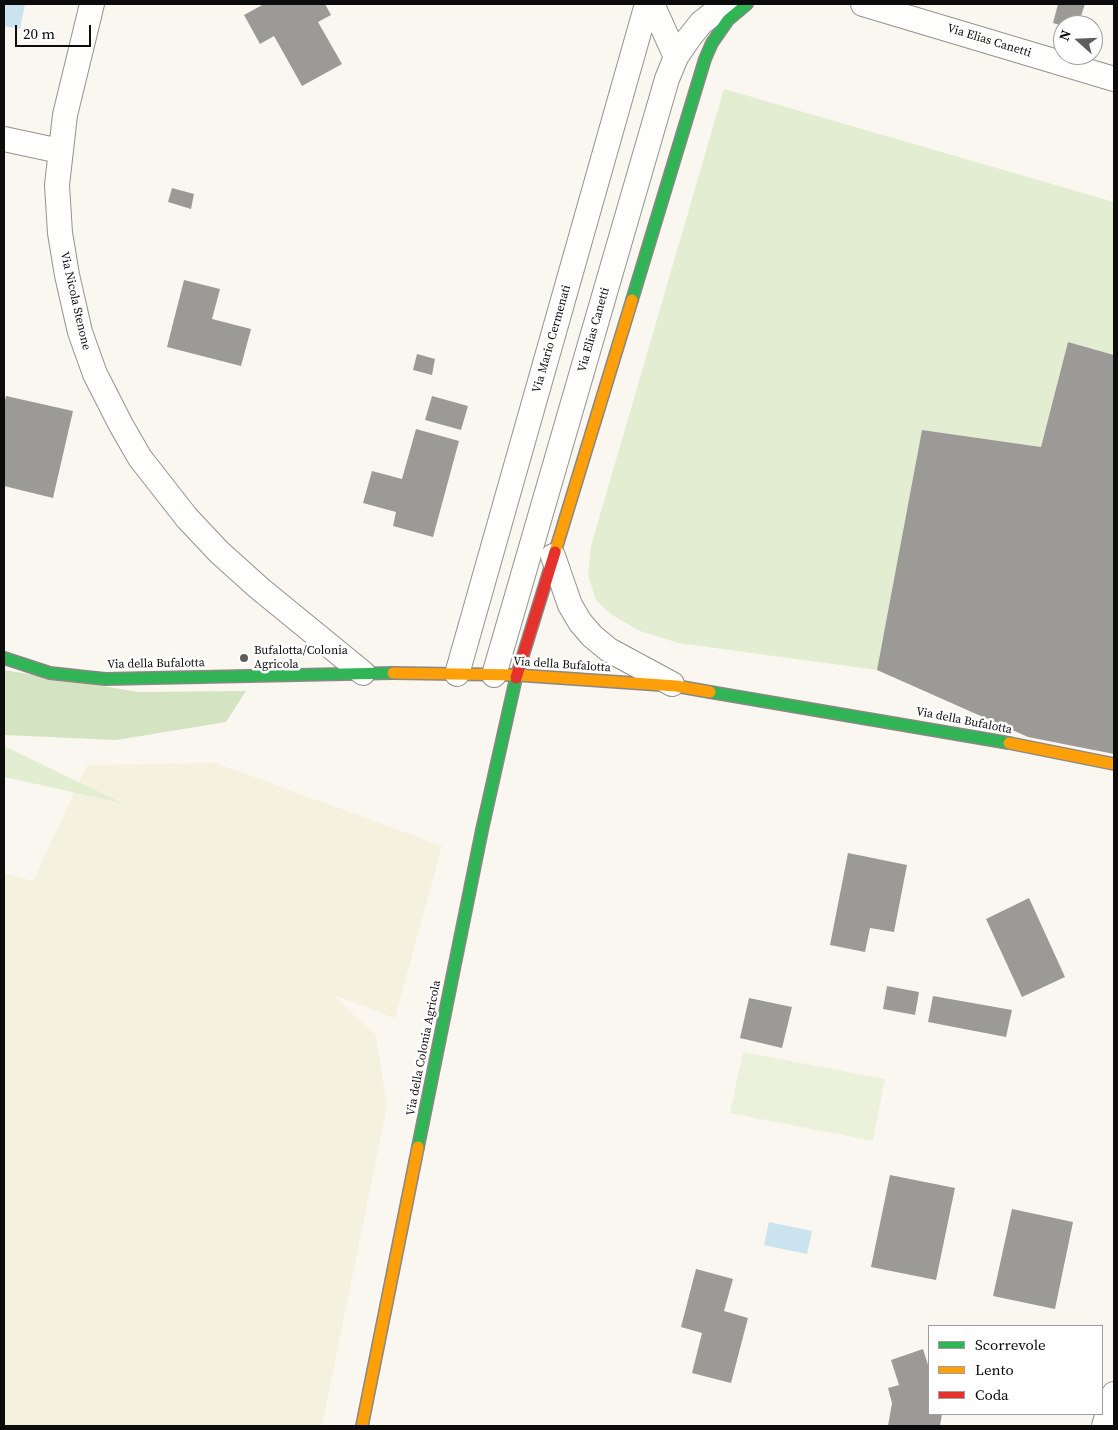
<!DOCTYPE html>
<html>
<head>
<meta charset="utf-8">
<style>
  body { margin:0 }
  #map { position:relative; width:1118px; height:1430px; overflow:hidden; background:#faf7f0; font-family:"Source Serif 4",serif }
  canvas { display:block }
  .frame { position:absolute; inset:0; border:5px solid #0c0c0c; pointer-events:none }
  .legend { position:absolute; left:928px; top:1325px; width:175px; height:90px; box-sizing:border-box; background:#fff; border:1px solid #9e9e9e; margin:0; padding:6px 9px; list-style:none; font-size:15px; color:#0c0c0c }
  .legend li { display:flex; align-items:center; gap:10px; height:25px }
  .legend b { width:25px; border:1px solid #9e9e9e }
  .north { position:absolute; left:1053px; top:15px; width:50px; height:50px; box-sizing:border-box; background:#fff; border:1px solid #9e9e9e; border-radius:50%; rotate:290deg; font-size:14px; font-weight:700; line-height:20px; text-align:center; color:#0c0c0c }
  .north::after { content:''; display:block; margin:auto; width:18px; height:22px; background:#5f5e5c; clip-path:polygon(50% 0,100% 100%,50% 72%,0 100%) }
  .scale { position:absolute; left:15px; top:25px; width:76px; height:22px; box-sizing:border-box; border:2px solid #0c0c0c; border-top:0; padding-left:6px; font-size:15px; line-height:18px; white-space:nowrap; color:#0c0c0c; -webkit-text-stroke:4px #fff; paint-order:stroke }
</style>
</head>
<body>
<div id="map">
<canvas width="1118" height="1430"></canvas>
<div class="frame"></div>
<ul class="legend">
<li><b style="height:6px;background:#30b455"></b>Scorrevole</li>
<li><b style="height:6px;background:#ff9f0a"></b>Lento</li>
<li><b style="height:6px;background:#e5322d"></b>Coda</li>
</ul>
<div class="north">N</div>
<div class="scale">20 m</div>
</div>
<script>
const ctx = document.querySelector('canvas').getContext('2d');
ctx.lineJoin = 'round';
function paint(path, color) {
  ctx.fillStyle = color;
  ctx.fill(path, 'evenodd');
}
function shape(rows) {
  const path = new Path2D();
  for (const r of rows) {
    path.moveTo(r[0], r[1]);
    for (let i = 2; i < r.length; i += 2) path.lineTo(r[i], r[i + 1]);
  }
  return path;
}
function stroke(path, color, width, dash) {
  ctx.strokeStyle = color;
  ctx.lineWidth = width;
  ctx.lineCap = dash ? 'butt' : 'round';
  ctx.setLineDash(dash || []);
  ctx.stroke(path);
}
function label(font, color, halo, rows, align = 'center') {
  ctx.font = font + ' "Source Serif 4",serif';
  ctx.lineWidth = 5;
  ctx.setLineDash([]);
  ctx.textBaseline = 'middle';
  ctx.strokeStyle = halo;
  ctx.fillStyle = color;
  for (const [text, x, y, turn = 0] of rows) {
    ctx.save();
    ctx.translate(x, y);
    ctx.rotate((+turn || 0) * Math.PI / 180);
    ctx.textAlign = isNaN(turn) ? turn : align;
    if (halo) ctx.strokeText(text, 0, 0);
    ctx.fillText(text, 0, 0);
    ctx.restore();
  }
}
const farmland = shape([
  [216,763,442,846,395,1018,333,995,376,1035,387,1106,322,1426,4,1426,4,873,33,881,87,765]
]);
const green = shape([
  [724,89,1114,202,1114,355,1068,342,1041,447,922,430,877,670,678,643,640,631,612,615,596,600,588,575,591,546],
  [4,746,122,803,4,777]
]);
const forest = shape([
  [4,670,139,692,246,691,226,722,116,740,4,735]
]);
const pitch = shape([
  [743,1052,885,1079,873,1141,730,1113]
]);
const water = shape([
  [4,4,25,4,20,29,4,26],
  [769,1222,812,1231,807,1254,764,1245]
]);
const building = shape([
  [264,4,325,4,331,15,318,22,342,64,302,86,274,36,260,44,244,15],
  [1058,4,1085,4,1078,25,1063,26,1053,23],
  [172,188,194,194,191,209,168,202],
  [184,280,220,289,212,319,251,329,241,366,167,347],
  [1068,342,1114,355,1114,754,1028,737,877,670,922,430,1041,447],
  [417,354,435,359,432,375,413,370],
  [6,396,73,411,53,498,4,486,4,405],
  [432,396,468,406,461,430,425,420],
  [416,429,459,441,433,537,393,526,396,512,363,503,372,471,402,479],
  [848,853,907,865,894,932,870,928,865,952,830,945],
  [1029,898,1065,977,1022,997,986,919],
  [887,986,919,992,915,1015,883,1009],
  [933,996,1012,1010,1006,1037,928,1022],
  [749,998,792,1007,782,1048,740,1038],
  [890,1175,955,1188,936,1280,871,1267],
  [1012,1209,1073,1222,1055,1309,993,1296],
  [696,1269,733,1279,724,1311,748,1318,731,1383,692,1373,702,1333,681,1327],
  [923,1349,929,1368,929,1414,942,1414,940,1426,888,1426,892,1403,888,1388,899,1385,891,1360]
]);
const street = shape([
  [92,4,65,115,57,185,60,233,67,275,80,332,95,374,121,425,140,458,187,518,219,552,259,588,363,673],
  [652,4,676,57],
  [863,4,1114,79],
  [4,139,60,151],
  [553,556,570,605,580,622,592,636,609,650,672,684],
  [457,674,647,4],
  [494,675,667,79,676,57,689,38,701,23,725,4],
  [1104,1426,1114,1394]
]);
const fast = shape([
  [632,300,705,59,712,43,728,20,747,4],
  [4,658,50,673,105,679,393,673],
  [710,692,1009,743],
  [418,1147,482,830,516,678]
]);
const slow = shape([
  [555,552,632,300],
  [393,673,517,675,676,686,710,692],
  [1009,743,1114,764],
  [362,1426,418,1147]
]);
const jam = shape([
  [516,678,555,552]
]);
const markers = [
  [244,658,5,"#5f5e5c"]
];
const streetNames = [
  ["Via Elias Canetti",989,41,17],
  ["Via Nicola Stenone",75,301,77],
  ["Via Elias Canetti",594,330,-74],
  ["Via Mario Cermenati",552,339,-74],
  ["Via della Bufalotta",156,664,-1],
  ["Via della Bufalotta",562,665,4],
  ["Via della Bufalotta",964,721,11],
  ["Via della Colonia Agricola",424,1048,-79]
];
const poiNames = [
  ["Bufalotta/Colonia",254,651],
  ["Agricola",254,665]
];
paint(farmland, '#f4f2de');
paint(green, '#e3edd2');
paint(forest, '#d4e3c1');
paint(pitch, '#ecf1dc');
paint(water, '#cbe3ef');
paint(building, '#9c9a96');
stroke(street, '#93928f', 26);
stroke(fast, '#8a8885', 14);
stroke(slow, '#8a8885', 14);
stroke(jam, '#8a8885', 14);
stroke(street, '#fefefd', 24);
stroke(fast, '#30b455', 11);
stroke(slow, '#ff9f0a', 11);
stroke(jam, '#e5322d', 11);
for (const [x, y, r, color] of markers) {
  const dot = new Path2D();
  dot.arc(x, y, r, 0, 2 * Math.PI);
  ctx.fillStyle = color;
  ctx.fill(dot);
  stroke(dot, '#fff', 2);
}
label('12px', '#0c0c0c', '#fff', streetNames);
label('12px', '#0c0c0c', '#fff', poiNames, 'left');
</script>
</body>
</html>
